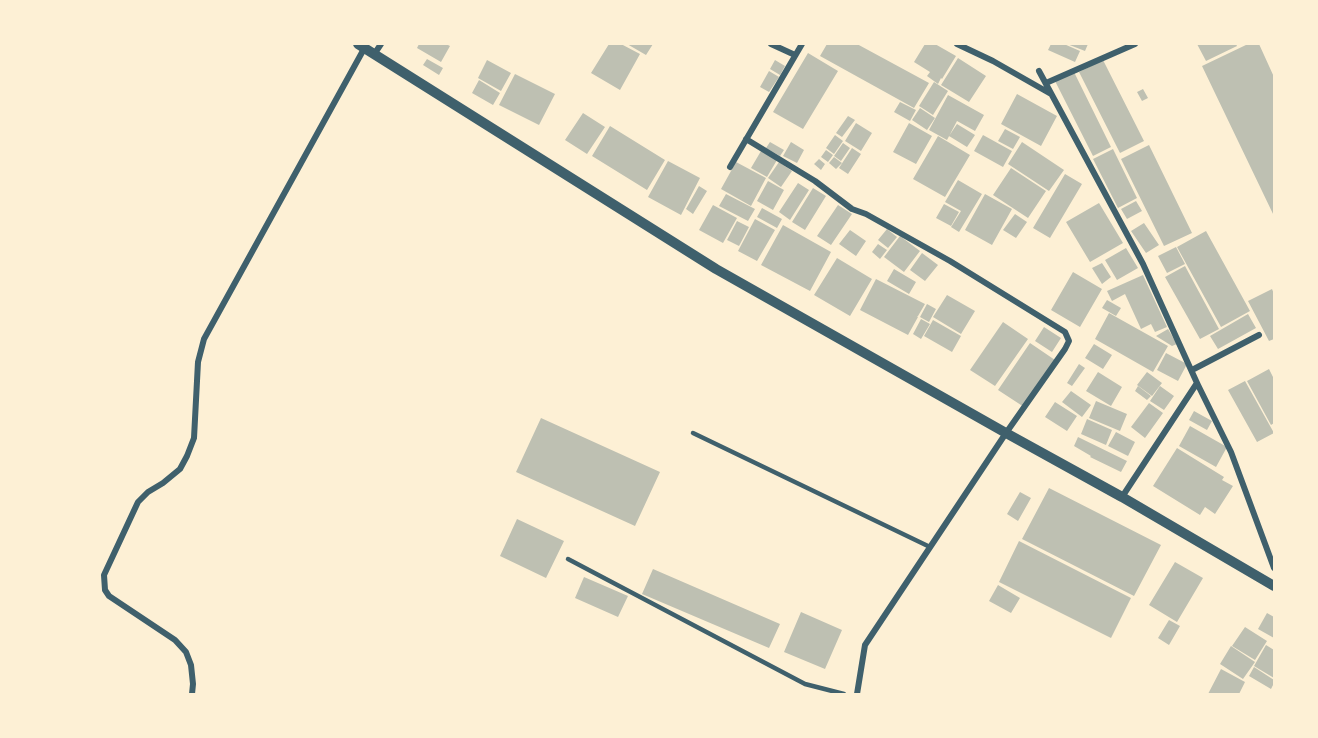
<!DOCTYPE html>
<html>
<head>
<meta charset="utf-8">
<style>
  body { margin:0 }
  #map { position:relative; width:1318px; height:738px; overflow:hidden; background:#fdf0d5; font-family:"DM Sans",sans-serif }
  canvas { display:block }
  .frame { position:absolute; inset:0; border:45px solid #fdf0d5; pointer-events:none }
</style>
</head>
<body>
<div id="map">
<canvas width="1318" height="738"></canvas>
<div class="frame"></div>
</div>
<script>
const ctx = document.querySelector('canvas').getContext('2d');
ctx.lineJoin = 'round';
function paint(path, color) {
  ctx.fillStyle = color;
  ctx.fill(path, 'evenodd');
}
function shape(rows) {
  const path = new Path2D();
  for (const r of rows) {
    path.moveTo(r[0], r[1]);
    for (let i = 2; i < r.length; i += 2) path.lineTo(r[i], r[i + 1]);
  }
  return path;
}
function stroke(path, color, width, dash) {
  ctx.strokeStyle = color;
  ctx.lineWidth = width;
  ctx.lineCap = dash ? 'butt' : 'round';
  ctx.setLineDash(dash || []);
  ctx.stroke(path);
}
const building = shape([
  [419,44,446,44,450,46,441,62,417,48],
  [609,44,621,44,640,54,620,90,591,73],
  [627,44,653,44,646,55],
  [827,44,857,44,929,83,914,108,820,56],
  [925,44,935,44,956,56,942,79,941,78,938,84,927,76,930,72,914,62],
  [1051,44,1064,44,1080,51,1075,62,1048,50],
  [1067,44,1088,44,1085,51],
  [1197,44,1236,44,1237,46,1206,61],
  [1248,44,1259,44,1274,77,1274,216,1202,66],
  [808,53,838,71,803,129,773,112],
  [958,58,986,76,969,102,941,85],
  [427,59,443,68,439,75,423,65],
  [487,60,511,73,501,91,478,78],
  [775,60,785,66,780,75,770,69],
  [1103,60,1144,141,1120,153,1079,72],
  [769,71,779,77,769,92,760,87],
  [1074,72,1111,147,1093,156,1055,81],
  [515,74,555,94,539,125,499,105],
  [479,80,500,93,493,105,472,93],
  [934,82,948,91,933,115,919,106],
  [1143,89,1148,98,1142,101,1137,92],
  [1017,94,1057,116,1041,146,1001,124],
  [948,95,984,115,975,131,957,121,947,140,929,130],
  [900,102,916,110,910,121,894,112],
  [920,108,935,118,927,130,912,120],
  [583,113,605,127,587,154,565,140],
  [848,116,855,120,842,137,836,133],
  [856,123,872,133,861,151,845,141],
  [909,123,932,136,916,164,893,152],
  [957,124,975,135,967,147,949,136],
  [610,126,665,160,647,190,592,156],
  [1005,129,1020,137,1013,149,998,141],
  [835,135,843,141,834,154,826,148],
  [983,135,1012,151,1003,167,974,151],
  [938,136,970,155,945,197,913,179],
  [770,142,784,150,780,156,766,148],
  [791,142,804,150,797,163,783,156],
  [1022,142,1064,170,1049,191,1008,164],
  [843,143,850,148,841,161,834,156],
  [1149,145,1192,233,1164,246,1121,159],
  [852,148,861,154,848,174,839,168],
  [1113,149,1137,198,1118,208,1093,159],
  [826,150,833,155,828,162,821,157],
  [761,151,777,160,767,177,751,168],
  [834,157,842,163,836,169,829,163],
  [819,159,825,164,821,170,814,164],
  [668,161,700,178,681,215,648,197],
  [736,162,766,178,751,206,721,189],
  [779,162,792,171,781,187,768,178],
  [1011,168,1046,191,1028,218,993,195],
  [1065,174,1082,184,1050,238,1033,228],
  [958,180,982,194,959,232,951,227,961,211,945,202],
  [768,181,784,190,773,210,757,201],
  [798,183,809,190,790,220,779,212],
  [699,186,707,191,693,214,686,209],
  [813,188,826,196,805,230,792,222],
  [726,194,755,209,748,221,719,206],
  [985,194,1012,209,992,245,965,230],
  [1136,201,1142,211,1127,219,1121,209],
  [1099,203,1123,243,1090,262,1066,222],
  [944,204,959,212,951,226,936,218],
  [713,205,737,218,723,243,699,230],
  [838,205,852,214,831,245,817,236],
  [762,208,782,219,777,228,757,217],
  [1015,214,1027,222,1016,238,1003,230],
  [755,219,775,230,757,261,738,251],
  [737,221,749,227,739,246,727,240],
  [1144,223,1159,245,1146,253,1131,231],
  [783,225,831,252,810,291,761,265],
  [887,229,897,237,888,248,878,240],
  [850,230,866,241,856,256,839,244],
  [1206,231,1250,311,1221,327,1177,247],
  [900,236,920,251,904,272,884,257],
  [878,244,887,250,880,259,872,252],
  [1176,247,1185,264,1167,273,1158,256],
  [1126,248,1138,268,1117,280,1105,260],
  [922,253,938,265,925,281,910,270],
  [837,258,872,279,850,316,814,295],
  [1102,263,1111,277,1102,284,1092,268],
  [1185,266,1219,329,1200,339,1165,277],
  [894,269,916,282,909,294,887,281],
  [1073,272,1102,289,1080,327,1051,310],
  [1143,275,1167,327,1155,332,1151,324,1141,329,1125,294,1112,301,1107,291],
  [876,279,925,304,918,316,917,316,918,317,908,335,860,310],
  [1272,289,1274,294,1274,339,1269,341,1248,301],
  [947,295,975,311,961,334,933,317],
  [1107,300,1121,308,1116,316,1102,308],
  [927,304,936,309,929,322,920,317],
  [1109,313,1168,346,1153,372,1095,339],
  [1248,314,1256,328,1218,349,1210,336],
  [921,319,930,324,921,339,913,334],
  [933,320,961,336,952,352,924,336],
  [1003,322,1028,339,995,386,970,370],
  [1044,327,1061,338,1052,352,1035,341],
  [1168,329,1177,344,1172,346,1156,336],
  [1030,343,1055,360,1024,407,998,390],
  [1094,344,1112,355,1103,369,1085,358],
  [1166,353,1187,364,1178,381,1157,370],
  [1079,364,1085,368,1072,386,1067,383],
  [1269,369,1274,379,1274,423,1271,425,1247,381],
  [1098,372,1122,387,1111,406,1086,391],
  [1147,372,1162,383,1152,396,1137,385],
  [1245,381,1274,433,1257,442,1228,390],
  [1138,386,1151,396,1147,400,1135,391],
  [1160,386,1174,396,1164,410,1150,401],
  [1071,391,1091,405,1082,417,1062,402],
  [1096,401,1127,414,1120,431,1089,418],
  [1055,402,1077,416,1067,431,1045,417],
  [1149,403,1163,413,1145,438,1131,427],
  [1194,411,1212,421,1207,430,1189,420],
  [541,418,660,472,635,526,516,472],
  [1087,419,1112,430,1106,445,1081,434],
  [1190,426,1227,447,1216,467,1179,446],
  [1116,432,1135,442,1128,456,1108,446],
  [1078,437,1127,461,1121,472,1090,457,1091,456,1074,446],
  [1177,448,1224,477,1222,480,1233,486,1215,514,1205,507,1200,515,1153,486],
  [1049,488,1161,545,1134,596,1022,539],
  [1020,492,1031,498,1018,521,1007,514],
  [517,519,564,541,546,578,500,556],
  [1019,541,1131,598,1111,638,999,582],
  [1175,562,1203,578,1177,622,1149,605],
  [653,569,780,624,769,648,642,594],
  [584,577,628,596,618,617,575,598],
  [998,585,1020,598,1011,613,989,601],
  [801,612,842,630,825,669,784,652],
  [1267,613,1274,617,1274,638,1258,629],
  [1169,620,1180,626,1169,645,1158,638],
  [1245,627,1267,641,1255,660,1232,646],
  [1266,645,1274,650,1274,678,1254,666],
  [1231,646,1255,662,1243,679,1220,664],
  [1254,667,1274,680,1274,683,1271,689,1249,676],
  [1221,669,1245,682,1239,694,1208,694]
]);
const service = shape([
  [693,433,930,547],
  [568,559,805,684,844,694]
]);
const minor = shape([
  [771,44,795,55],
  [957,44,993,61,1051,94],
  [375,53,381,44],
  [1039,71,1143,264,1197,383,1231,452,1274,568],
  [1046,83,1135,44],
  [746,139,815,181,852,209,866,214,950,261,1065,332,1069,341,1065,349,1006,433,865,645,857,694],
  [730,167,802,44],
  [1192,370,1259,335],
  [1122,497,1197,383],
  [192,694,193,684,191,665,186,652,175,640,109,596,105,590,104,575,138,502,148,492,163,483,180,469,187,456,194,438,198,362,204,339,365,47]
]);
const tertiary = shape([
  [358,44,716,269,1006,433,1122,497,1274,586]
]);
paint(building, '#bec0b2');
stroke(service, '#3f606c', 4.5);
stroke(minor, '#3f606c', 6);
stroke(tertiary, '#3f606c', 10);
</script>
</body>
</html>
